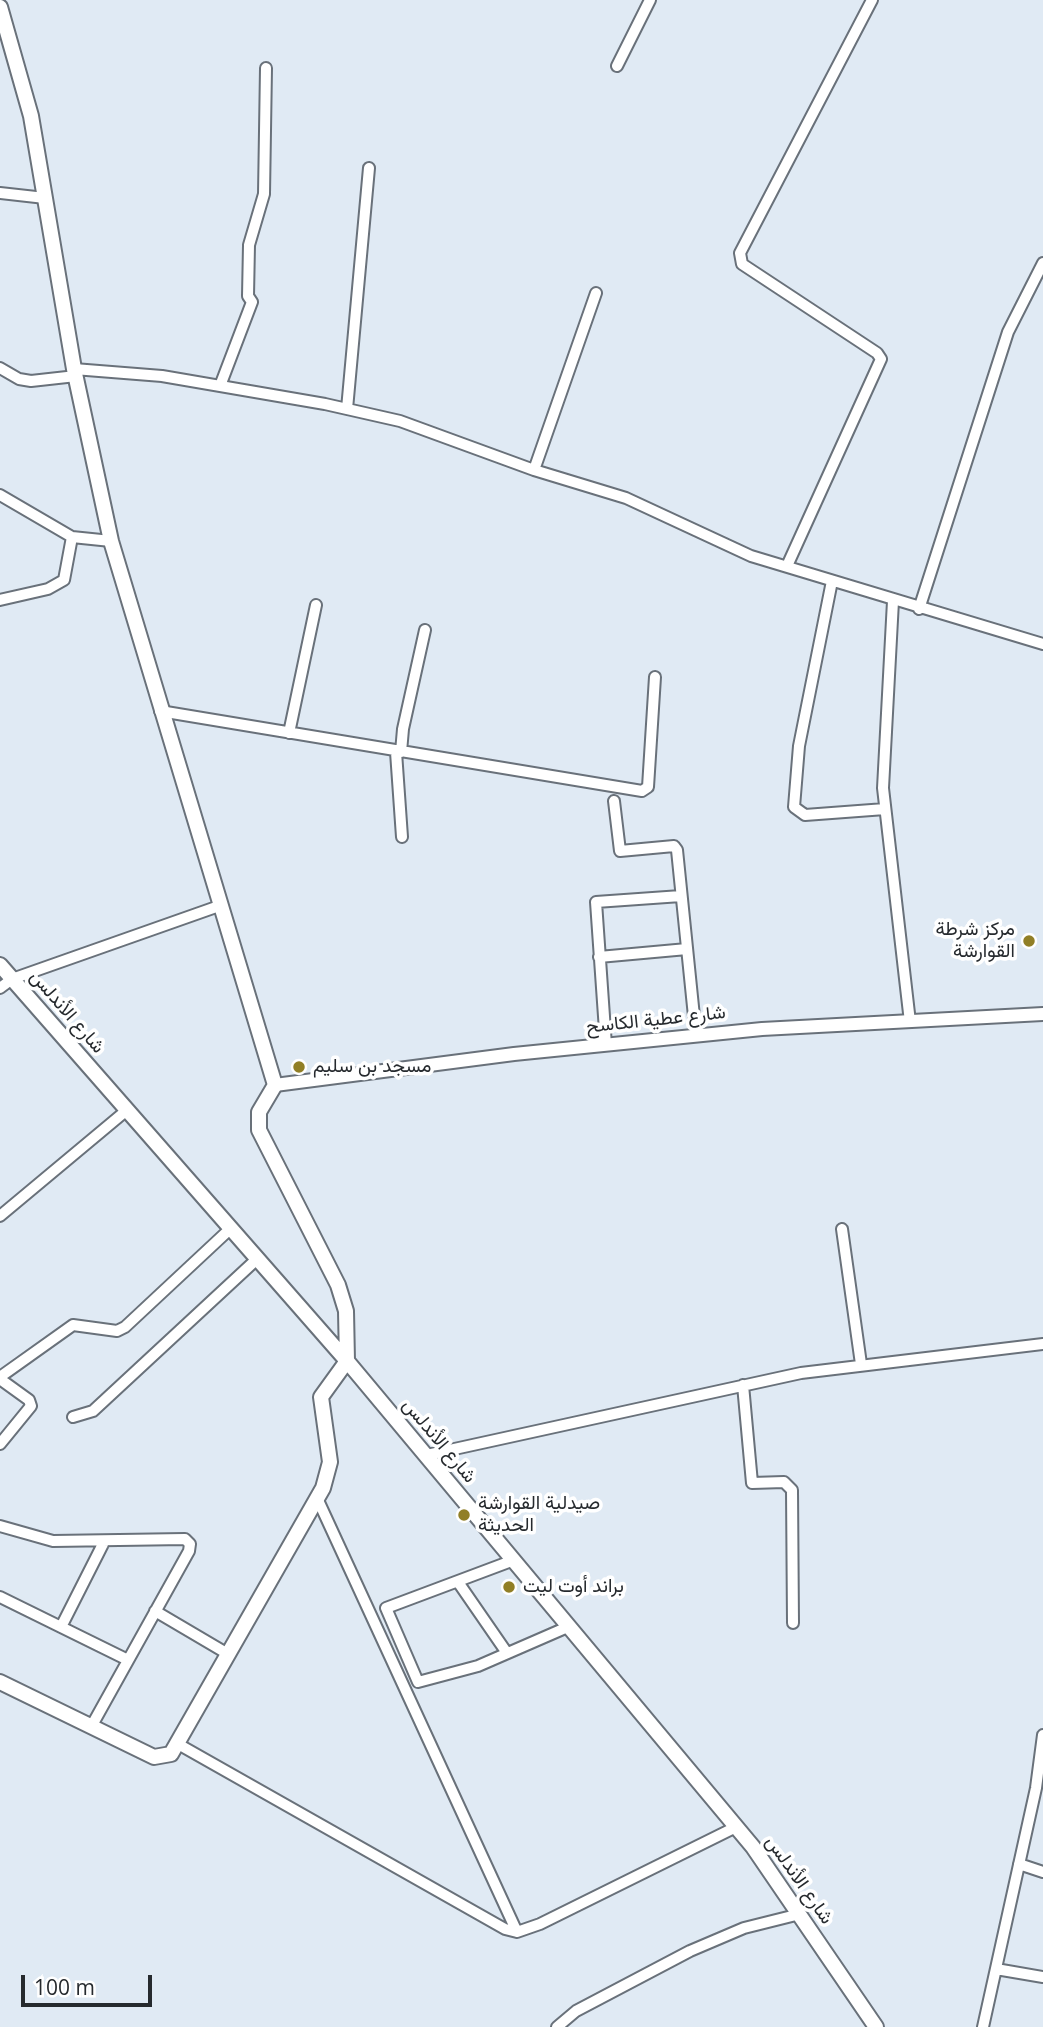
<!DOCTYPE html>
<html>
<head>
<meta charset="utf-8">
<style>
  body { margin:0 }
  #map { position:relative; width:1043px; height:2027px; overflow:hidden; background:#e0eaf4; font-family:"Open Sans",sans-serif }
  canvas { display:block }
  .scale { position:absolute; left:21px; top:1975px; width:131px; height:32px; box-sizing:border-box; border:4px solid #262a2e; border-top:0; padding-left:9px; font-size:21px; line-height:24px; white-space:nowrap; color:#262a2e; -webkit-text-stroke:5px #fff; paint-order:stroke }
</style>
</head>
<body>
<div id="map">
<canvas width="1043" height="2027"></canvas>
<div class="scale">100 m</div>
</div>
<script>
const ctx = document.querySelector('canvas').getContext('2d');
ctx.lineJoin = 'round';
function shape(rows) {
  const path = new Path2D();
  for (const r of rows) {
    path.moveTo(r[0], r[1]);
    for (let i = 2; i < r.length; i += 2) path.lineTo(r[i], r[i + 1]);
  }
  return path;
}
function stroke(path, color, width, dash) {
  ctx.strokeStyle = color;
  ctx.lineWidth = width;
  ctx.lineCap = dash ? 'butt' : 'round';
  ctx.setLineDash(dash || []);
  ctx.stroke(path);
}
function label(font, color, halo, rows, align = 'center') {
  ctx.font = font + ' "Open Sans",Vazirmatn,sans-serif';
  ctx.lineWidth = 7;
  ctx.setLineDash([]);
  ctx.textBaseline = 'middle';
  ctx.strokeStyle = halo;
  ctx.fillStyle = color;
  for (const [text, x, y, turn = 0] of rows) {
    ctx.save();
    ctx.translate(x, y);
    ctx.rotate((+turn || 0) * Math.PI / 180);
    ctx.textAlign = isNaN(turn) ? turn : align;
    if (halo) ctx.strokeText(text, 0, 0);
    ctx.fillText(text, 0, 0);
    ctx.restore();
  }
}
const minor = shape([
  [617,66,650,0],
  [0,193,45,198],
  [0,368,19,379,31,381,76,376],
  [74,369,162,376,325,404,400,421,534,470,626,498,751,556,1043,644],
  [220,386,252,302,248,296,249,245,264,194,266,68],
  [347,409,369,168],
  [534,470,596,293],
  [0,495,72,537,111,541],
  [787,566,881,359,877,353,742,264,740,253,872,0],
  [832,581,799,746,794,807,805,815,885,809],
  [0,600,48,589,64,580,72,537],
  [893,601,883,788,910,1022],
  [919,609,1008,332,1043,263],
  [160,711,642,791,648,787,655,677],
  [289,733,316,605],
  [396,752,402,837],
  [401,752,403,729,425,630],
  [614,801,620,851,674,846,677,850,696,1036],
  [599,957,687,949],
  [0,988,12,979,219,906],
  [606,1045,596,902,681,896],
  [0,1216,127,1110],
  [842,1229,861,1364],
  [0,1377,73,1325,117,1331,125,1327,230,1229],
  [0,1379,29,1400,31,1406,0,1444],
  [743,1385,752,1483,784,1482,792,1490,793,1623],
  [73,1417,93,1411,257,1259],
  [427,1455,801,1373,1043,1344],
  [317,1498,517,1932],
  [0,1526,53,1541,185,1539,190,1544,189,1551,91,1727],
  [514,1560,386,1608,418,1682,478,1666,570,1626],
  [458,1582,507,1653],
  [0,1597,128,1660],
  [155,1611,228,1654],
  [61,1627,104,1542],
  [178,1744,505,1929,517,1932,540,1924,736,1827],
  [1019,1864,1043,1872],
  [996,1969,1043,1977],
  [557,2027,576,2011,690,1951,744,1928,800,1914],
  [983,2027,1036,1788,1043,1735]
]);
const tertiary = shape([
  [275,1085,514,1054,762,1029,1043,1014]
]);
const secondary = shape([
  [0,7,31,116,74,369,111,541,275,1085,259,1112,259,1130,338,1285,346,1311,347,1361,321,1397,330,1462,323,1488,171,1754,154,1757,0,1682],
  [0,965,347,1361,753,1847,876,2027]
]);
const markers = [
  [1029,941,7,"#917f26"],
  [299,1067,7,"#917f26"],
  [464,1515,7,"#917f26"],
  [509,1587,7,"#917f26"]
];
const poiNames = [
  ["مركز شرطة",1015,930,"right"],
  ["القوارشة",1015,952,"right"],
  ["مسجد بن سليم",313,1067],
  ["صيدلية القوارشة",478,1504],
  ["الحديثة",478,1526],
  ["براند أوت ليت",523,1587]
];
const streetNames = [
  ["شارع الأندلس",67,1012,49],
  ["شارع عطية الكاسح",656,1020,-6],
  ["شارع الأندلس",439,1441,50],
  ["شارع الأندلس",799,1880,55]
];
stroke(minor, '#69717a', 14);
stroke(tertiary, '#69717a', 16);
stroke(secondary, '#69717a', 18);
stroke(minor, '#fff', 10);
stroke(tertiary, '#fff', 12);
stroke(secondary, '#fff', 14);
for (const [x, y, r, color] of markers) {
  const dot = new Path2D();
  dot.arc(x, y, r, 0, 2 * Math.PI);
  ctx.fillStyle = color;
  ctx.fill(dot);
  stroke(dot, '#fff', 2.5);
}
label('19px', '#262a2e', '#fff', poiNames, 'left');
label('19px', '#262a2e', '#fff', streetNames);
</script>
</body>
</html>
